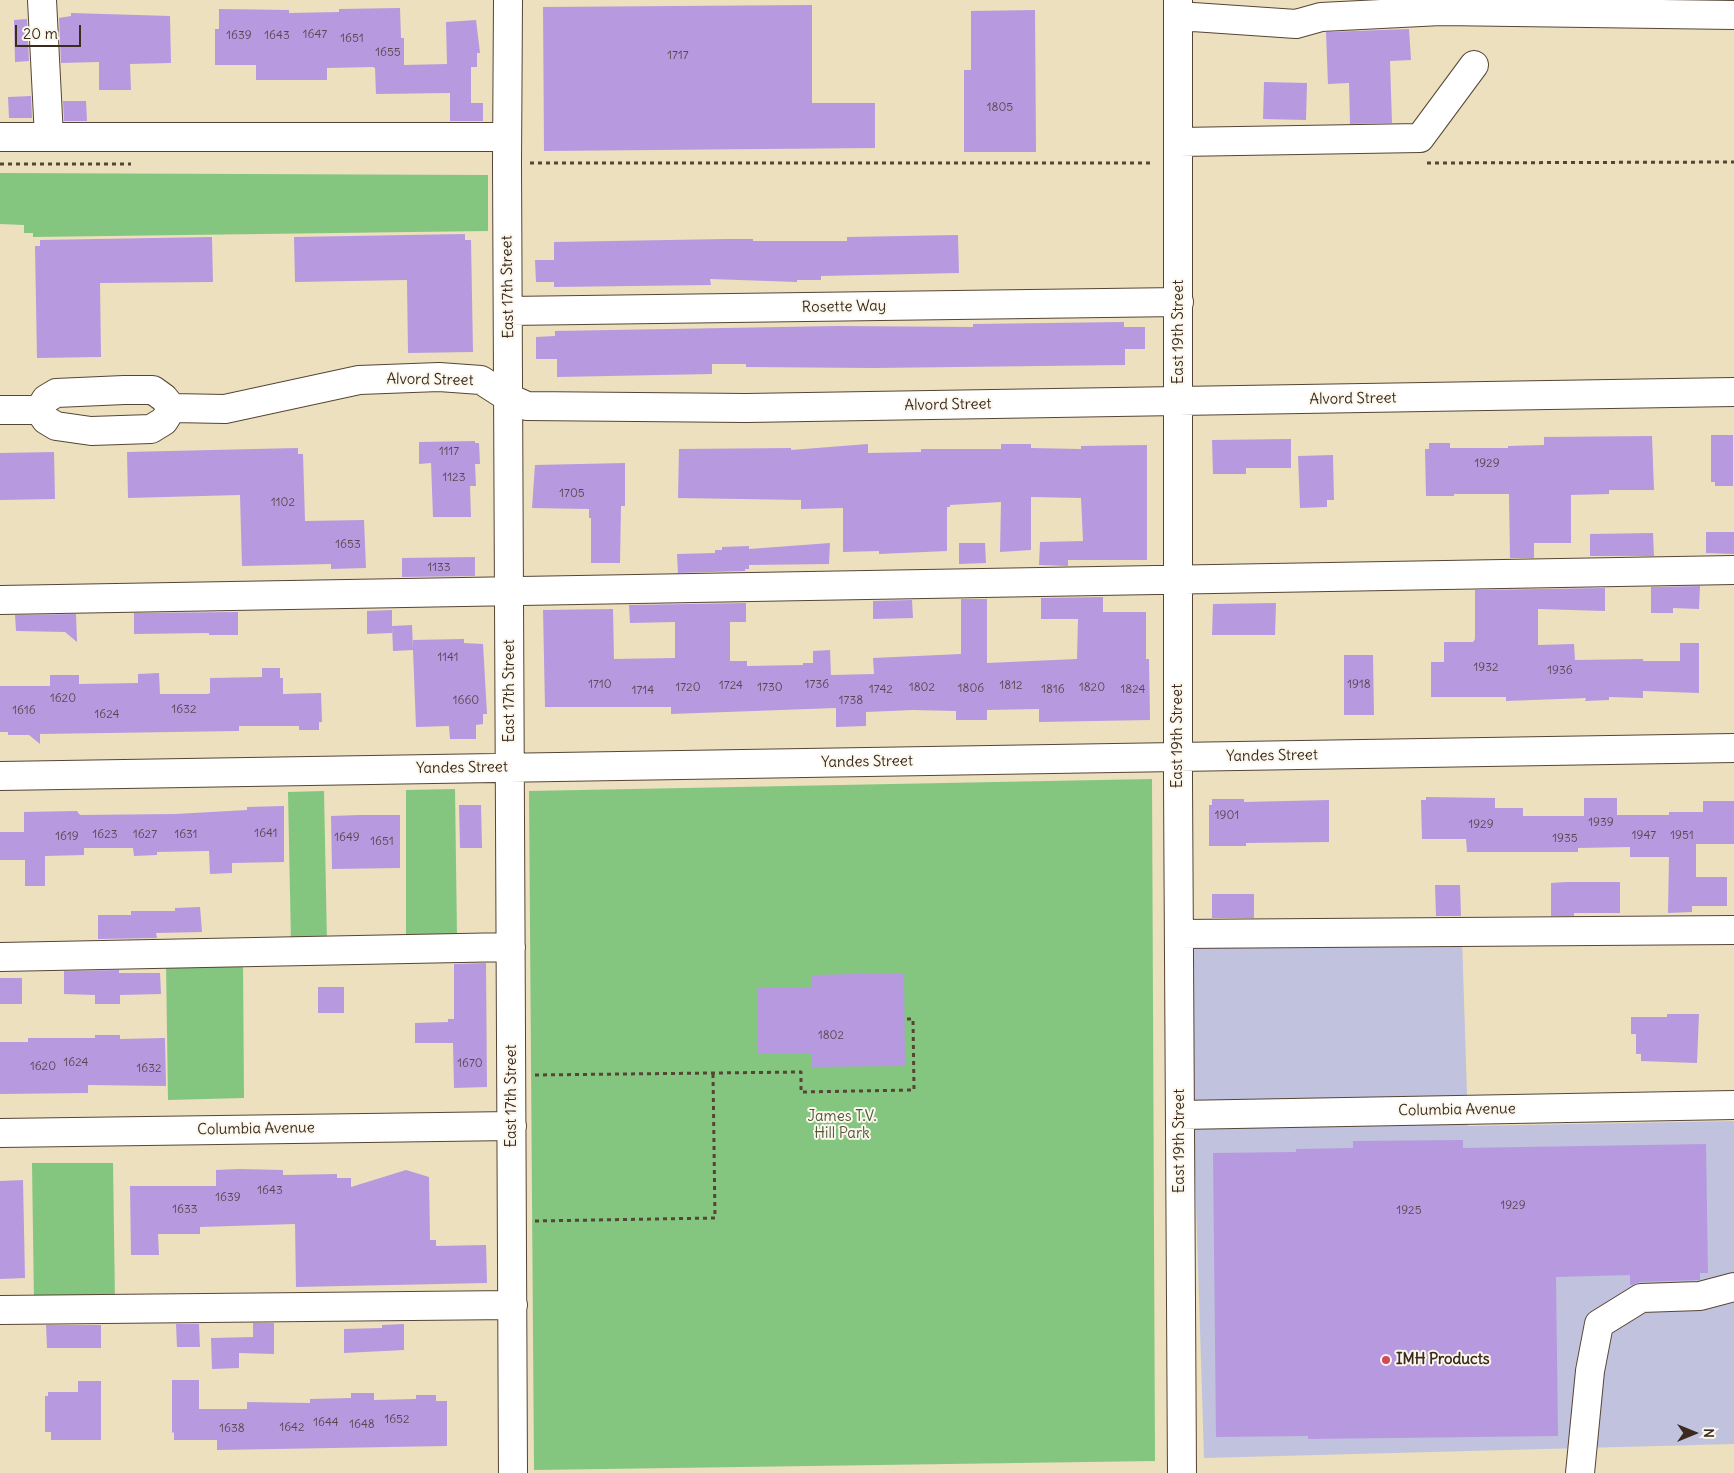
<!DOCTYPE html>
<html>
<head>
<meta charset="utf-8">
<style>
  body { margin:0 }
  #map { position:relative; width:1734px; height:1473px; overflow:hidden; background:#ece0be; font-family:Delius,sans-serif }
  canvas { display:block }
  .north { position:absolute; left:1669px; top:1408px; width:50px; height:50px; -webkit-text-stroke:4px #fbf7ec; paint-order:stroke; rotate:90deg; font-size:14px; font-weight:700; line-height:20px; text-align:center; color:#3b2a1e }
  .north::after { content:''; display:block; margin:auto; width:18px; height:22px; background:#3b2a1e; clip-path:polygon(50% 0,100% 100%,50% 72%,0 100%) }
  .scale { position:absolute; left:15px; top:25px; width:66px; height:22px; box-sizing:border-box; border:2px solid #3b2a1e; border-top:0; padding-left:6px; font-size:15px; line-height:18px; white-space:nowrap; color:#3b2a1e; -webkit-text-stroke:4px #fbf7ec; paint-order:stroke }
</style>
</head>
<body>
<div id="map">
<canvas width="1734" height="1473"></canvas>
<div class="north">N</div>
<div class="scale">20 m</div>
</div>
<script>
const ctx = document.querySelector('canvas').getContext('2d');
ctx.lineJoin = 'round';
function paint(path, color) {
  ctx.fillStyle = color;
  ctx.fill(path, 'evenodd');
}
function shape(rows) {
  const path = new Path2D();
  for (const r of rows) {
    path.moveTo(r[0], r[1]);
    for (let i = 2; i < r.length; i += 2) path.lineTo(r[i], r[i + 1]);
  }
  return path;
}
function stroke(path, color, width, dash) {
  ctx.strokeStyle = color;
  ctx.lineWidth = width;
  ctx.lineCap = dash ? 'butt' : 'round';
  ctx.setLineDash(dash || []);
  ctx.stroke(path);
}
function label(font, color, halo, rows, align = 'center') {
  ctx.font = font + ' Delius,sans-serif';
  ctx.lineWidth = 4;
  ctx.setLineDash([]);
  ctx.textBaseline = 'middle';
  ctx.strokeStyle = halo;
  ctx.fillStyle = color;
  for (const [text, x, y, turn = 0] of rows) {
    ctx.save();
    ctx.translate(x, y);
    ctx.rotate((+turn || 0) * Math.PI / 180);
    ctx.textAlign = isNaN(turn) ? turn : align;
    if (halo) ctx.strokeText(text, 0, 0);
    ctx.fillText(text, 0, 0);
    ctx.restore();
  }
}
const industrial = shape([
  [1462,937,1468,1126,1734,1121,1734,1444,1204,1458,1188,944]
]);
const green = shape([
  [0,173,488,175,488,231,33,237,33,233,24,233,24,225,0,224],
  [1152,779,1155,1461,534,1470,529,791],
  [455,789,457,937,406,939,406,790],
  [324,791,327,943,291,943,288,792],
  [243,959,244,1098,168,1100,166,962],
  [32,1163,113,1163,115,1302,34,1303]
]);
const building = shape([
  [812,5,812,103,875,103,875,148,544,151,543,7],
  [400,8,401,38,404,38,404,65,447,64,446,22,476,20,480,53,477,53,477,67,471,67,471,103,483,103,483,121,450,121,450,93,376,94,375,68,373,67,327,68,327,80,256,80,256,65,215,65,215,29,219,29,219,9,289,10,289,13,339,12,339,9],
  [1035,10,1036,152,964,152,964,70,971,70,971,11],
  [71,13,170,16,171,63,130,64,131,90,99,90,99,62,61,63,59,18,71,16],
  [27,19,29,61,15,62,14,20],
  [1409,29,1411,60,1390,61,1392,123,1350,124,1349,83,1328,84,1326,32],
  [1264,82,1307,83,1306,120,1263,119],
  [31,96,32,118,9,118,8,97],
  [63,101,86,101,87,121,64,121],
  [465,234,465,240,471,240,473,352,408,353,407,280,295,282,294,237],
  [958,235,959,273,821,276,821,280,797,280,797,282,710,279,711,285,554,287,554,282,536,282,535,260,554,260,554,242,726,239,753,239,753,241,847,241,847,237],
  [212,237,213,282,100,283,101,357,37,358,35,246,40,246,40,240],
  [1124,322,1124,327,1145,327,1145,349,1125,349,1125,365,873,368,746,367,746,364,712,364,712,374,557,377,557,359,536,359,536,337,555,336,555,331,838,326,973,327,973,324],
  [1711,435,1733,435,1733,486,1715,486,1715,482,1711,482],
  [1652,436,1654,490,1609,490,1609,494,1571,495,1571,543,1534,543,1534,558,1510,558,1509,494,1454,494,1454,496,1426,496,1425,449,1429,449,1429,443,1450,443,1450,448,1508,448,1508,446,1544,445,1544,437],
  [1291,439,1291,468,1246,468,1246,474,1213,474,1212,440],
  [475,441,475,443,479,443,480,464,475,464,476,486,470,486,471,517,433,517,431,463,419,464,419,442],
  [868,444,868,453,921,452,921,449,1001,449,1001,444,1031,444,1031,448,1081,449,1081,446,1147,445,1147,560,1068,560,1068,566,1039,565,1040,542,1083,541,1081,498,1031,497,1031,550,1000,552,1001,502,950,505,950,507,947,507,947,551,879,554,879,551,843,552,843,508,801,509,801,500,678,498,679,449,791,448,791,450],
  [298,448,298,454,303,454,305,521,364,520,366,568,331,569,331,564,242,566,240,495,128,498,127,452],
  [54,452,55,499,0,500,0,453],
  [1333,455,1334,500,1327,500,1327,507,1300,508,1298,456],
  [625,463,625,506,621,506,620,563,591,563,591,518,589,518,589,509,532,508,535,465],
  [1706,532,1734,532,1734,554,1706,553],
  [1653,533,1654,556,1590,556,1590,534],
  [830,543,829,564,749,565,749,569,745,569,745,571,678,573,677,554,715,553,715,550,722,550,722,547,749,546,749,549],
  [959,543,985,543,986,563,959,564],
  [475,557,475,576,402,577,402,558],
  [1700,586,1699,609,1673,608,1673,613,1651,613,1651,587],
  [1605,588,1605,611,1538,609,1538,645,1574,644,1575,660,1643,659,1643,661,1680,661,1680,643,1699,643,1699,693,1643,691,1643,698,1609,697,1609,700,1585,701,1586,698,1506,701,1506,697,1431,697,1431,662,1444,662,1444,642,1473,642,1475,639,1475,590],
  [1103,597,1103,612,1146,612,1146,659,1149,659,1150,720,1039,722,1039,709,987,710,987,720,956,720,956,711,913,710,866,712,866,726,836,727,836,708,671,714,671,707,545,707,543,610,613,609,614,659,675,658,675,622,630,623,629,605,746,603,746,622,730,622,730,661,747,661,747,666,803,665,803,663,813,663,813,651,830,650,831,675,874,674,873,658,961,654,961,599,987,599,987,663,1077,659,1078,619,1041,619,1041,598],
  [912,600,913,618,873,619,873,601],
  [1276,603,1275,635,1212,635,1213,604],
  [392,610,392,633,367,634,367,611],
  [238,612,238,635,209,635,209,633,134,634,134,613],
  [76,614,77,642,65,632,16,631,15,615],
  [412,625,413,649,413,640,464,639,464,643,483,644,487,714,483,714,483,724,476,725,476,739,450,739,449,726,416,727,413,650,393,651,392,626],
  [1344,655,1373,655,1374,715,1344,715],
  [262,668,280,668,280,678,283,678,283,694,321,693,322,722,319,722,319,730,299,730,299,726,239,726,239,731,40,734,40,744,29,735,8,735,8,732,0,732,0,686,50,686,50,675,79,675,79,684,138,683,138,674,159,673,160,694,208,694,210,693,210,678,262,677],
  [1426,797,1495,798,1495,808,1523,808,1523,816,1584,816,1584,798,1617,798,1617,815,1669,815,1669,812,1703,812,1703,801,1734,801,1734,844,1696,844,1696,877,1727,877,1727,906,1692,906,1692,912,1668,913,1669,857,1630,857,1630,847,1578,848,1578,852,1467,852,1466,839,1422,839,1421,800,1426,800],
  [1212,799,1244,799,1244,802,1329,800,1329,842,1246,843,1246,846,1209,846,1209,805,1212,805],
  [459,805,481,805,482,848,460,848],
  [284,806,284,862,232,863,232,873,210,874,209,851,157,852,157,855,134,856,133,848,84,848,84,855,45,856,45,886,25,886,25,860,0,860,0,832,24,832,24,812,77,811,80,815,175,814,247,810,247,807],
  [359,815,400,815,400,868,332,869,331,816],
  [1566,882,1620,882,1620,913,1574,913,1574,916,1551,916,1551,883],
  [1435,885,1460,885,1461,916,1436,916],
  [1212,894,1254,894,1254,918,1212,918],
  [200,907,202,932,156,933,157,938,98,939,98,915,131,915,131,911,175,911,175,908],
  [486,963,487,1087,454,1088,453,1043,415,1043,415,1023,448,1022,448,1019,454,1019,454,964],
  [119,970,119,973,160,973,161,994,120,995,120,1004,95,1004,95,995,64,994,64,971],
  [904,973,905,1066,812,1067,812,1053,757,1054,757,988,812,988,812,975],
  [0,978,22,978,22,1004,0,1004],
  [318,987,344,987,344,1013,318,1013],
  [1667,1014,1699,1014,1697,1063,1641,1061,1641,1054,1636,1054,1636,1034,1631,1034,1631,1017,1667,1017],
  [95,1035,120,1035,120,1039,165,1038,166,1086,88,1085,88,1093,0,1094,0,1042,28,1042,28,1038,95,1038],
  [1463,1140,1463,1148,1706,1144,1708,1273,1700,1273,1700,1280,1698,1280,1640,1282,1632,1285,1630,1285,1630,1275,1556,1277,1558,1436,1308,1439,1308,1436,1216,1437,1213,1153,1296,1152,1296,1149,1353,1148,1353,1141],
  [239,1169,283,1170,283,1175,337,1174,337,1178,351,1178,351,1187,406,1170,429,1177,430,1240,436,1240,436,1246,486,1245,487,1283,296,1287,295,1224,200,1227,200,1234,158,1234,159,1255,131,1255,130,1186,216,1186,216,1170],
  [23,1180,25,1278,0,1279,0,1181],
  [253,1323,274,1323,274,1354,239,1353,239,1368,212,1369,211,1338,253,1337],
  [176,1324,199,1324,200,1347,177,1347],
  [404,1324,404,1350,344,1353,344,1329,382,1328,382,1325],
  [46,1325,101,1325,101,1348,47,1348],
  [172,1380,199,1380,199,1409,247,1409,247,1402,310,1403,310,1399,351,1398,351,1393,374,1393,374,1400,416,1399,416,1395,436,1395,436,1401,447,1401,447,1446,217,1450,217,1440,174,1440,174,1432,172,1433],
  [78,1381,101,1381,101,1440,51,1440,51,1432,45,1432,45,1396,48,1396,48,1392,78,1392]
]);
const path = shape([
  [530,163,1153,163],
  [1427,163,1734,162],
  [0,164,131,164],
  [535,1075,801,1072,801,1092,914,1090,913,1019,905,1019],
  [535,1221,715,1218,713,1073]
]);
const minor = shape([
  [42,0,49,137],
  [508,0,507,163,513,1473],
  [1178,0,1178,783,1182,1473],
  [1178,16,1296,24,1321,17,1441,11,1734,15],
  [0,137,507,137],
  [1179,142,1420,138,1474,65],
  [508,311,1179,302],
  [172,408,225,409,359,380,439,377,481,380,509,398,527,406,746,408,1734,392],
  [0,410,39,410],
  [39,410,46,420,56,426,91,431,151,429,164,421,172,408],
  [39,410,46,399,56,393,124,390,153,390,164,398,172,408],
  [0,600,1734,570],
  [0,776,1734,748],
  [1179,934,1734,930],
  [0,957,511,947],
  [1180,1115,1734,1105],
  [0,1133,512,1126],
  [0,1310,513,1305],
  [1580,1473,1590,1371,1599,1324,1641,1298,1700,1296,1734,1287]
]);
const markers = [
  [1386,1360,5,"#d1495b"]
];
const numberNames = [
  ["1647",315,35],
  ["1639",239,36],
  ["1643",277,36],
  ["1651",352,39],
  ["1655",388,53],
  ["1717",678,56],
  ["1805",1000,108],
  ["1117",449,452],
  ["1929",1487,464],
  ["1123",454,478],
  ["1705",572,494],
  ["1102",283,503],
  ["1653",348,545],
  ["1133",439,568],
  ["1141",448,658],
  ["1932",1486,668],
  ["1936",1560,671],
  ["1710",600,685],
  ["1736",817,685],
  ["1918",1359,685],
  ["1724",731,686],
  ["1812",1011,686],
  ["1720",688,688],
  ["1730",770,688],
  ["1802",922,688],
  ["1820",1092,688],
  ["1806",971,689],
  ["1742",881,690],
  ["1816",1053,690],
  ["1824",1133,690],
  ["1714",643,691],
  ["1620",63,699],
  ["1660",466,701],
  ["1738",851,701],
  ["1632",184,710],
  ["1616",24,711],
  ["1624",107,715],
  ["1901",1227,816],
  ["1939",1601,823],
  ["1929",1481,825],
  ["1641",266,834],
  ["1623",105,835],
  ["1627",145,835],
  ["1631",186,835],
  ["1947",1644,836],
  ["1951",1682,836],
  ["1619",67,837],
  ["1649",347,838],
  ["1935",1565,839],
  ["1651",382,842],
  ["1802",831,1036],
  ["1624",76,1063],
  ["1670",470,1064],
  ["1620",43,1067],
  ["1632",149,1069],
  ["1643",270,1191],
  ["1639",228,1198],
  ["1929",1513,1206],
  ["1633",185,1210],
  ["1925",1409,1211],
  ["1652",397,1420],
  ["1644",326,1423],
  ["1648",362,1425],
  ["1642",292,1428],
  ["1638",232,1429]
];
const streetNames = [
  ["East 17th Street",508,287,-91],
  ["Rosette Way",844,307,-1],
  ["East 19th Street",1179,332,-90],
  ["Alvord Street",430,380,1],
  ["Alvord Street",1353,399,-1],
  ["Alvord Street",948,405,-1],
  ["East 17th Street",510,691,-90],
  ["East 19th Street",1178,736,-90],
  ["Yandes Street",1272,756,-1],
  ["Yandes Street",867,762,-1],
  ["Yandes Street",462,768,-1],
  ["East 17th Street",512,1096,-90],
  ["Columbia Avenue",1457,1110,-1],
  ["Columbia Avenue",256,1129,-1],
  ["East 19th Street",1180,1141,-90]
];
const parkNames = [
  ["James T.V.",842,1117],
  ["Hill Park",842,1134]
];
const poiNames = [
  ["IMH Products",1396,1360]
];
paint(industrial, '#c1c2dd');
paint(green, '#84c67f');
paint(building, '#b799df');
stroke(minor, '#564536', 30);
stroke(path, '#564536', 3, [4, 4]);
stroke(minor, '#fff', 28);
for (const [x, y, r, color] of markers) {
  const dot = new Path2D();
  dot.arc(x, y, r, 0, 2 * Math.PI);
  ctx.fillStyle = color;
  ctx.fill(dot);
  stroke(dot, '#fbf7ec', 2);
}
label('12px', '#5a464e', null, numberNames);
label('15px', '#3b2a1e', '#fbf7ec', streetNames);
label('15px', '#51593b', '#fbf7ec', parkNames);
label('bold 15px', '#3b2a1e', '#fbf7ec', poiNames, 'left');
</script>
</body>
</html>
